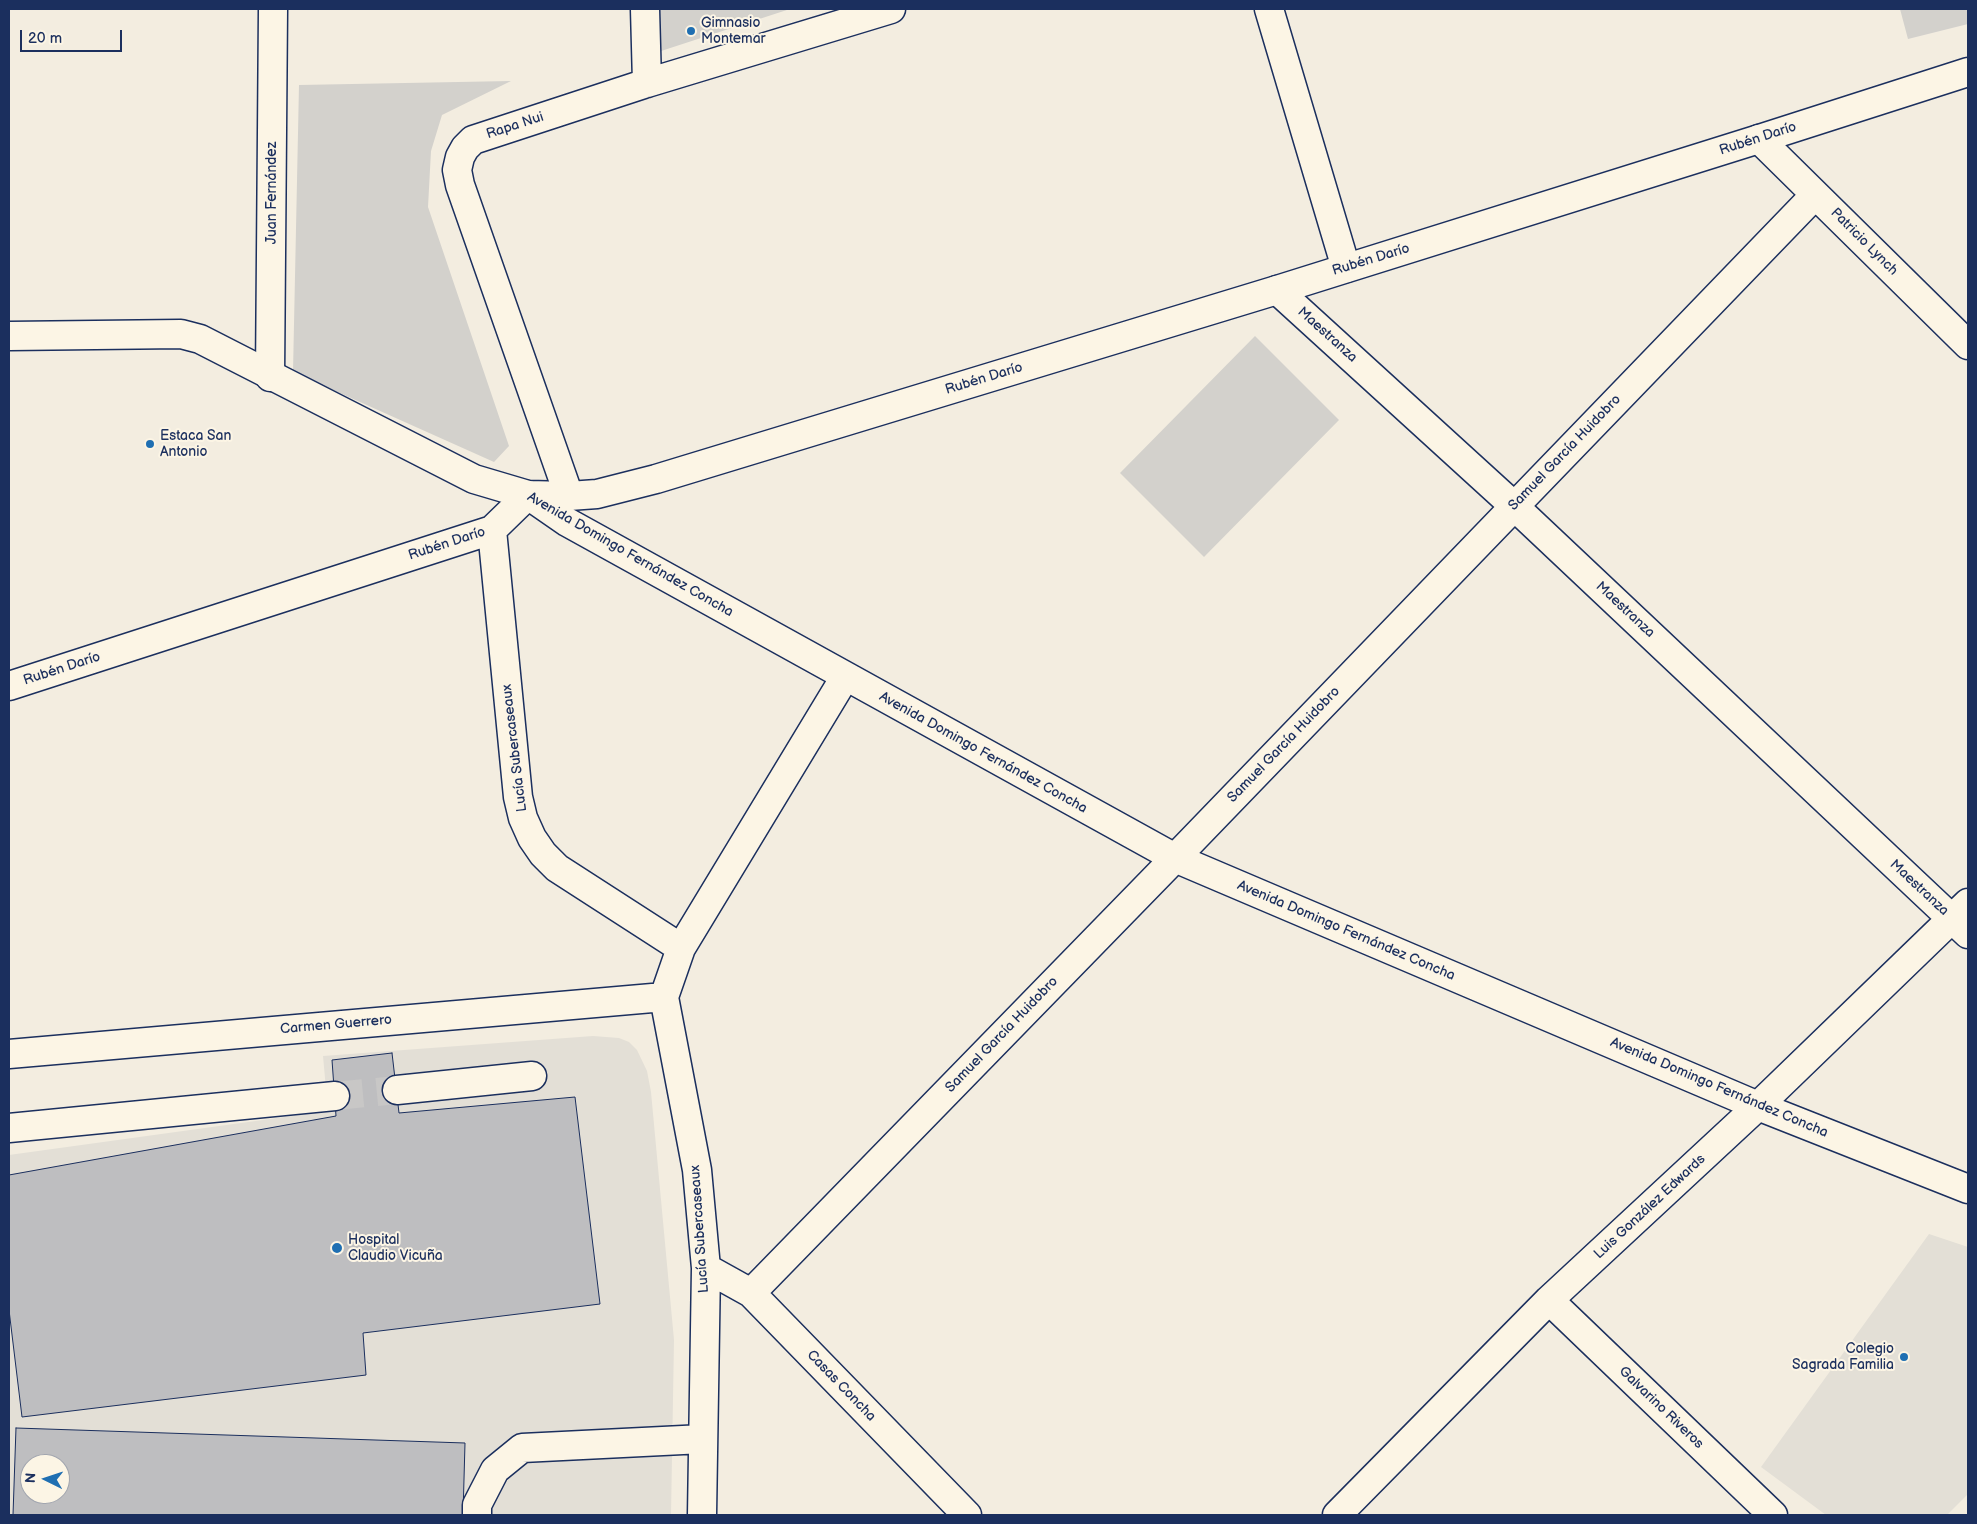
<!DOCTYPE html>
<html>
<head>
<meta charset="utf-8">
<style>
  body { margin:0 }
  #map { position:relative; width:1977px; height:1524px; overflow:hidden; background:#f3ede0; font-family:"Balsamiq Sans",sans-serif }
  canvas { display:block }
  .frame { position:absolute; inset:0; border:10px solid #1b2f5e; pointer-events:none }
  .north { position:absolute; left:20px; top:1454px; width:50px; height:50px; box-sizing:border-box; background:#fcf5e5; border:1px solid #a2a6af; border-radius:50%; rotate:274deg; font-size:14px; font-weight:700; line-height:20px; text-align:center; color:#1b2f5e }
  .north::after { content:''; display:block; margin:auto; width:18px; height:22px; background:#1f6fb2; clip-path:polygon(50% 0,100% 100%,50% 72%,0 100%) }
  .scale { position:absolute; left:20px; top:30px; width:102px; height:22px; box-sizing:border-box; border:2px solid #1b2f5e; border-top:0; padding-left:6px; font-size:15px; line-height:18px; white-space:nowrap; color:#1b2f5e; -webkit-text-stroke:4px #fcf5e5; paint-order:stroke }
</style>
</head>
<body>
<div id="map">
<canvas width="1977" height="1524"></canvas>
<div class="frame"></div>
<div class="north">N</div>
<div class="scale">20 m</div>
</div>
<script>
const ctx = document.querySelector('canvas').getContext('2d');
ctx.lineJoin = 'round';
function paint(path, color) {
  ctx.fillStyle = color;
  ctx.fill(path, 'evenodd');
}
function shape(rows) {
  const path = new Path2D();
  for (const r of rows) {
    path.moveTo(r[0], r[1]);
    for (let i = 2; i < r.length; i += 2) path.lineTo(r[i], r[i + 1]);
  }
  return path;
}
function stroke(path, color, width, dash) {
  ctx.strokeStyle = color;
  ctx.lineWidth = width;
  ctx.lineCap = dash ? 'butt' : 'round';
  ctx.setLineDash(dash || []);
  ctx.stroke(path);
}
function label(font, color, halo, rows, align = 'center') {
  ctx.font = font + ' "Balsamiq Sans",sans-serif';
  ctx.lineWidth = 4;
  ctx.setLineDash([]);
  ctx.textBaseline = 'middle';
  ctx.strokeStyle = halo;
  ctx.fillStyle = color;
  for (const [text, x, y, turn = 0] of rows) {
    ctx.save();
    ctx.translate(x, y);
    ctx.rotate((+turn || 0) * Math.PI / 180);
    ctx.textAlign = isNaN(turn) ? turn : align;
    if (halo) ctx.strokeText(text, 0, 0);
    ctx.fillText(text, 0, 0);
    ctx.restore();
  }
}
const built = shape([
  [593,1036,619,1038,629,1042,637,1050,647,1071,651,1092,674,1340,671,1515,9,1515,9,1155,328,1111,323,1056],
  [30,1464,60,1464,60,1494,30,1494],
  [1929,1234,1968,1247,1968,1494,1947,1515,1826,1515,1761,1467]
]);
const green = shape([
  [657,9,790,9,658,52],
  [1900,9,1968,9,1968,24,1908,39],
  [511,81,442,115,431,151,428,207,509,446,494,462,293,372,299,85],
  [1255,336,1339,420,1204,557,1120,473]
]);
const building = shape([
  [392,1053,399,1113,575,1097,600,1304,363,1333,366,1375,22,1417,9,1310,9,1175,336,1116,332,1060,392,1053],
  [16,1428,465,1443,463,1515,13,1515,16,1428],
  [30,1464,60,1464,60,1494,30,1494,30,1464]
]);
const minorTunnel = shape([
  [335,1096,397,1090]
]);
const minor = shape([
  [645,9,647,83],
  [1269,9,1346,268],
  [1759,139,1968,345],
  [1277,290,1514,506,1968,934],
  [270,377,273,9],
  [569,496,460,185,457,170,460,157,465,148,473,140,647,83,891,9],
  [492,530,518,797,523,818,532,838,543,854,557,868,681,948],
  [9,686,492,530,528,495,567,522,1175,858,1758,1106,1968,1189],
  [9,1054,664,997],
  [397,1090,532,1076],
  [9,1128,335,1096],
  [706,1268,751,1293,967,1515],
  [751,1293,1175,858,1815,195],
  [1549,1300,1773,1515],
  [477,1515,477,1505,495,1470,522,1448,703,1439],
  [702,1515,706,1268,697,1170,664,997,681,948,845,677],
  [1337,1515,1549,1300,1758,1106,1968,903]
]);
const major = shape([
  [9,336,181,334,200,339,474,479,528,495,569,496,597,494,656,479,1277,290,1759,139,1968,72]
]);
const markers = [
  [691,31,5,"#1f6fb2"],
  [150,444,5,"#1f6fb2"],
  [337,1248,6,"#1f6fb2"],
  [1904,1357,5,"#1f6fb2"]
];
const poiNames = [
  ["Gimnasio",701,23],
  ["Montemar",701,39],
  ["Estaca San",160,436],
  ["Antonio",160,452],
  ["Hospital",348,1240],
  ["Claudio Vicuña",348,1256],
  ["Colegio",1894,1349,"right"],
  ["Sagrada Familia",1894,1365,"right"]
];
const streetNames = [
  ["Rapa Nui",515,126,-18],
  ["Rubén Darío",1758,139,-18],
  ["Juan Fernández",272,193,-90],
  ["Patricio Lynch",1864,242,45],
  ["Rubén Darío",1371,260,-17],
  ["Maestranza",1327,335,42],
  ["Rubén Darío",984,379,-17],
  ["Samuel García Huidobro",1565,453,-46],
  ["Rubén Darío",447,544,-18],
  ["Avenida Domingo Fernández Concha",630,555,30],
  ["Maestranza",1625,610,43],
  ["Rubén Darío",62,669,-18],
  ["Samuel García Huidobro",1284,745,-46],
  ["Lucía Subercaseaux",515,748,-97],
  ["Avenida Domingo Fernández Concha",983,753,29],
  ["Maestranza",1919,888,43],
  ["Avenida Domingo Fernández Concha",1346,931,23],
  ["Carmen Guerrero",336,1025,-5],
  ["Samuel García Huidobro",1002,1035,-46],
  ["Avenida Domingo Fernández Concha",1719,1088,23],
  ["Luis González Edwards",1650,1207,-43],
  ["Lucía Subercaseaux",700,1229,-94],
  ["Casas Concha",841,1386,46],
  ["Galvarino Riveros",1661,1408,44]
];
paint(built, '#e3dfd6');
paint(green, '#d3d1cc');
paint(building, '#bebec0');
stroke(building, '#1b2f5e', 1);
stroke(minorTunnel, '#c8c7c6', 28, [28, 14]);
stroke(minor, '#1b2f5e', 31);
stroke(major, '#1b2f5e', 31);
stroke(minor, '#fcf5e5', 28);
stroke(major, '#fcf5e5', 28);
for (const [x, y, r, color] of markers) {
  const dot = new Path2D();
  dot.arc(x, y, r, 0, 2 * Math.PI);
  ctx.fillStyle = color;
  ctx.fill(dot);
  stroke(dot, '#fcf5e5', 2);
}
label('14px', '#1b2f5e', '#fcf5e5', poiNames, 'left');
label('14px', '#1b2f5e', '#fcf5e5', streetNames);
</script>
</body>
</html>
